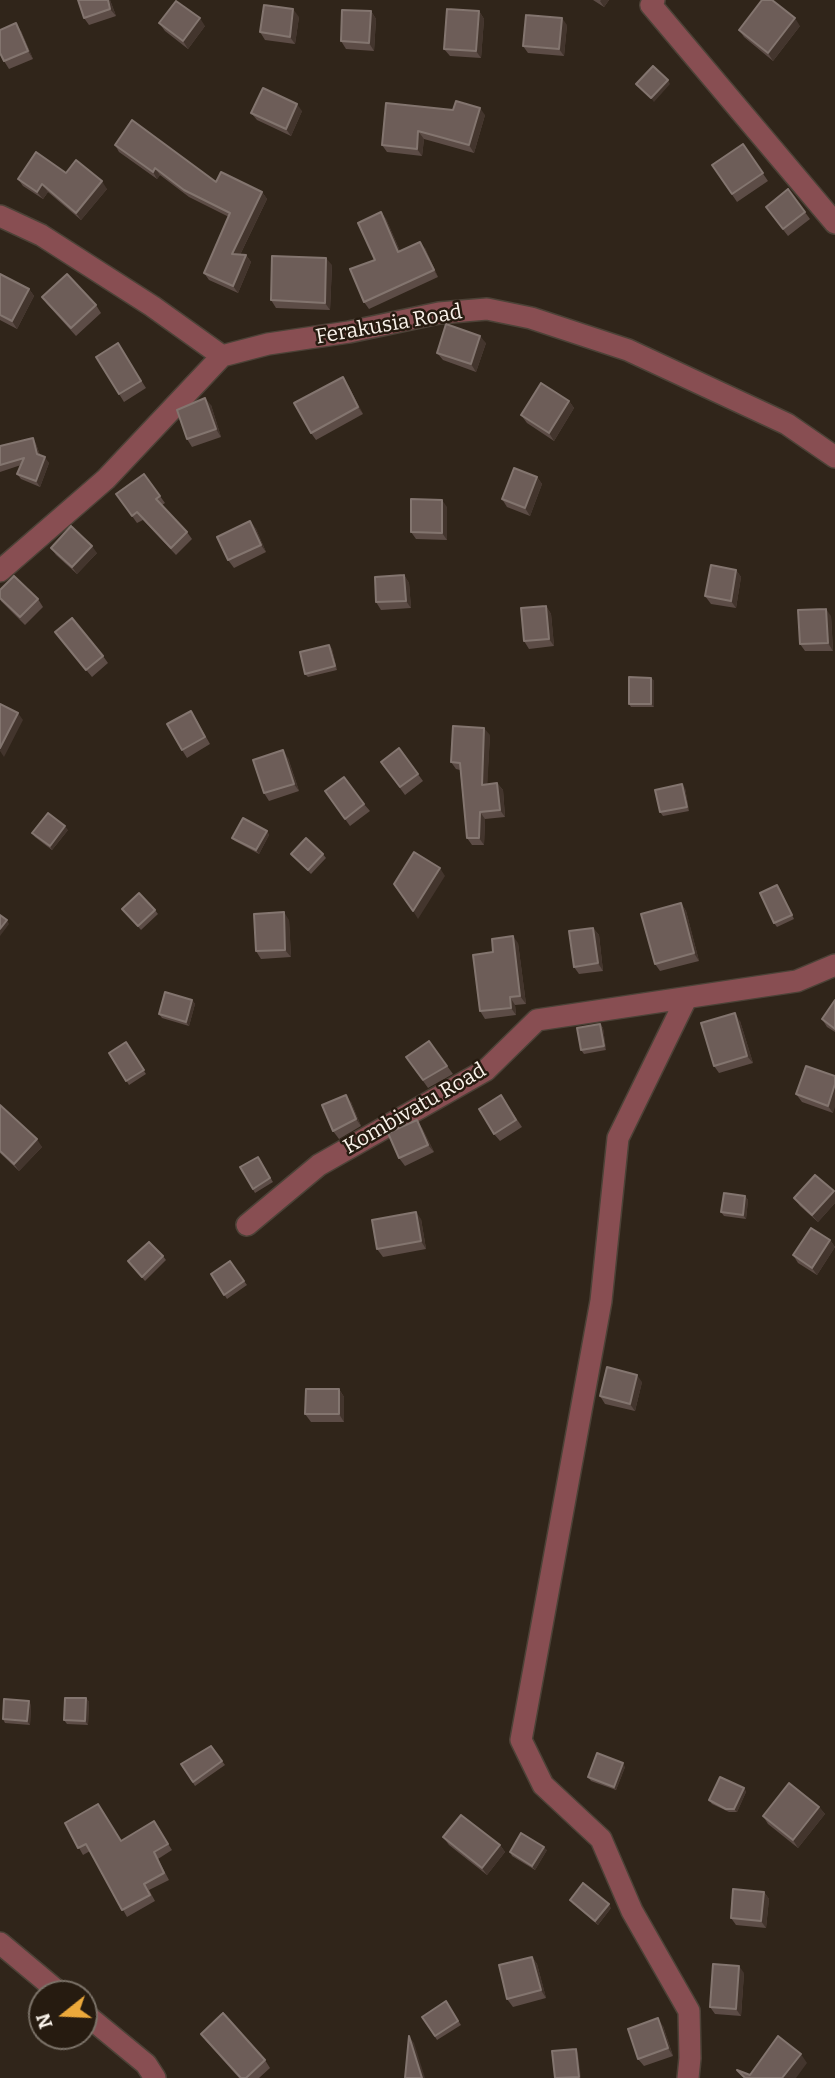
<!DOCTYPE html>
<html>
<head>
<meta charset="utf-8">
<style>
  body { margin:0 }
  #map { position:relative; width:835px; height:2078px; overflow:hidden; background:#30251a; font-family:Bitter,serif }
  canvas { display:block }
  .north { position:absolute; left:28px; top:1980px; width:70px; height:70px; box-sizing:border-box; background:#261b10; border:2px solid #7a7167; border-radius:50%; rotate:252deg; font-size:19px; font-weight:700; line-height:28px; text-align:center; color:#f9f2ea }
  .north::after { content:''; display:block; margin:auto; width:24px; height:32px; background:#eca93b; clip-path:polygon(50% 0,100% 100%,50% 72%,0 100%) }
</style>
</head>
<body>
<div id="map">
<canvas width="835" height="2078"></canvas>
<div class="north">N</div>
</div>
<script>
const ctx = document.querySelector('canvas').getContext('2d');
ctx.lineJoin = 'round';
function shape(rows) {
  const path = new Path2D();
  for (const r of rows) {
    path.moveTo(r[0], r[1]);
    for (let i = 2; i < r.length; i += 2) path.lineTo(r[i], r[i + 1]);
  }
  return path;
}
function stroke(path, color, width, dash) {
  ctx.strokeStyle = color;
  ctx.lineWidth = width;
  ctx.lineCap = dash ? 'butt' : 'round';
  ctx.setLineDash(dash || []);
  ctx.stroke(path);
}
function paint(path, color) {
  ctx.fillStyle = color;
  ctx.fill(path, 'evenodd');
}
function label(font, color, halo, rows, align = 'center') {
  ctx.font = font + ' Bitter,serif';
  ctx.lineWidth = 5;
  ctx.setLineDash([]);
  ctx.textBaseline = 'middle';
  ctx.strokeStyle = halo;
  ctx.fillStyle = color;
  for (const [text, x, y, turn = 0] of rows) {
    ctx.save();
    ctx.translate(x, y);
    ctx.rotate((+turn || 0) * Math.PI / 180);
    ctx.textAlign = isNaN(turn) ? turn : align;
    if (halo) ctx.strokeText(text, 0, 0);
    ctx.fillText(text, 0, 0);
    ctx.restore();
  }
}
const street = shape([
  [654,0,651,5,835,223],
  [0,216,41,235,152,306,222,356],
  [0,571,106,479,222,356,268,344,349,332,439,313,487,309,531,318,628,350,787,424,835,457],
  [686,999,618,1138,601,1301,521,1740,543,1785,601,1839,632,1911,689,2011,690,2058,688,2078],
  [247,1225,319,1165,486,1070,537,1020,797,981,835,965],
  [0,1943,61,1994],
  [84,2013,146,2064,155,2078]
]);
const wall = shape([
  [78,0,110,0,116,16,89,25,84,18],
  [593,0,609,0,604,7],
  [371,11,376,19,374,51,346,49,341,41],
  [479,11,484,19,481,58,450,56,444,49],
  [299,17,295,44,265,40,260,32],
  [159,23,205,26,188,49,165,31],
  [567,25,564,56,528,53,523,46],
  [800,26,773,61,744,37,739,30],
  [21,31,33,59,9,69,4,61],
  [386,103,485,115,474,153,424,139,422,156,387,152,382,145],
  [302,111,291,136,257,120,251,113],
  [743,144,768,181,737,202,712,165],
  [115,145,216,182,262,192,267,199,240,255,246,255,251,262,238,293,209,280,204,273,229,217,189,197,160,175,157,179,119,152],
  [66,173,107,189,81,220,48,192,43,199,23,186,18,179],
  [788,189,810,219,788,236,771,214],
  [381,212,386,219,400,251,425,248,438,277,369,309,364,302,375,260],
  [332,265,330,310,276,308,271,300],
  [0,274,29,289,34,296,17,329,0,320],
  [42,297,96,305,101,313,76,336,47,304],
  [118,343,146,388,124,402,119,394],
  [486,343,476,372,443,360,437,353],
  [348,385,363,414,316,440,311,433],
  [569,401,574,408,554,441,527,423,521,415],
  [211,405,221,437,192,447,187,439],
  [33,438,36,444,40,455,49,463,40,487,21,479,17,474,21,465,0,472,0,446],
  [144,474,165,503,162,505,187,532,192,539,176,555,143,520,137,523,116,494],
  [537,477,542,484,530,516,507,507,502,499],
  [447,507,447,540,416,539,411,532],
  [250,521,256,529,266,552,234,568,228,560],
  [51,548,97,553,77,574,56,555],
  [736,570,741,577,736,608,711,604,705,596],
  [404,575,409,583,411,608,381,610,376,602],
  [0,590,38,599,43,607,25,625,1,601,0,599],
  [546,606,551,614,554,646,529,649,524,641],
  [831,616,833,651,805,651,800,644],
  [55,632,103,656,108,663,92,677],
  [329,645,332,649,337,670,308,677,305,674],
  [651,678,654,681,654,707,631,707,629,704],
  [196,719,210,744,187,758,182,750],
  [490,735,487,784,497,783,503,790,505,817,485,819,484,845,472,845,467,838,460,770,456,769,451,762],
  [399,748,423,781,405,795,381,762],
  [288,758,299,791,269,801,264,793],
  [685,788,689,811,663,816,660,812],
  [325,791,364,804,370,811,350,826],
  [68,830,52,850,35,837,32,833],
  [267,831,269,835,259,854,235,841,232,838],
  [291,854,323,854,326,858,311,874],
  [780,889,794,919,777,927,774,923],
  [681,903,686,911,699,961,660,971,655,964],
  [122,909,155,910,158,914,141,930],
  [289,920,291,957,261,959,256,951],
  [593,928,599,935,603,971,579,974,574,967],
  [518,943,526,1004,515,1005,516,1015,485,1019,480,1011,493,952],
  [192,1000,195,1004,189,1026,162,1018,159,1014],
  [835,1000,835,1032,827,1027,822,1019],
  [740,1021,753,1063,719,1073,714,1066],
  [600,1024,603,1028,606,1050,584,1054,581,1050],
  [429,1041,453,1074,428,1088,406,1057],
  [126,1042,146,1074,129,1085,109,1053],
  [835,1076,833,1113,802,1102,796,1094],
  [501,1095,522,1127,500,1141,494,1134],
  [351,1102,361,1126,339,1139,333,1131],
  [0,1105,42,1147,19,1171,0,1153],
  [422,1128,434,1152,405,1166,399,1158],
  [258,1157,273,1182,255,1193,240,1167],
  [835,1193,835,1203,818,1222,800,1206,794,1198],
  [745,1196,748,1200,746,1219,724,1216,721,1212],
  [421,1219,426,1249,383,1257,377,1249],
  [830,1240,835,1247,817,1275,798,1263,793,1255],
  [163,1256,166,1260,145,1281,128,1261],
  [230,1261,247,1285,227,1299,211,1274],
  [642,1382,635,1411,605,1404,600,1396],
  [339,1389,344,1397,344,1422,311,1422,305,1414],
  [86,1698,89,1702,88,1725,67,1724,64,1720],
  [31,1705,30,1725,5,1723,3,1719],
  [211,1746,225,1765,195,1786,181,1764],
  [625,1767,616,1790,591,1781,588,1777],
  [744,1788,746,1792,737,1812,729,1812,712,1804,709,1800],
  [819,1807,825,1814,798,1848,768,1824,763,1816],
  [154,1821,172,1850,158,1859,169,1880,149,1890,155,1901,127,1917,90,1851,83,1855,65,1823,121,1841],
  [443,1837,500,1845,505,1852,487,1875,449,1845],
  [547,1850,535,1870,512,1856,510,1852],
  [764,1892,769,1899,766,1928,736,1925,731,1918],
  [570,1900,611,1908,598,1925,573,1904],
  [532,1957,537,1964,546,1998,513,2007,507,1999],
  [744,1973,741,2016,715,2014,710,2007],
  [446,2001,461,2025,437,2040,422,2017],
  [663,2026,673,2056,644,2066,638,2059],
  [201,2034,265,2060,270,2068,259,2078,239,2078,206,2041]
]);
const shadedWall = shape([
  [108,0,110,0,116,16,110,9],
  [601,0,609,0,604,7,600,1],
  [293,9,299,17,295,44,290,37],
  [371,11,376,19,374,51,369,43],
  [479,11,484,19,481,58,476,51],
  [200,18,205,26,188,49,183,41],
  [562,18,567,25,564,56,559,49],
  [795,18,800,26,773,61,768,53],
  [16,23,21,31,33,59,28,51],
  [668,80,670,84,654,102,651,98],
  [297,104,302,111,291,136,286,129],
  [480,108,485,115,474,153,469,145],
  [418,131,424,139,422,156,417,149],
  [155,168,160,175,157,179,153,172],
  [102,181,107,189,81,220,76,213],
  [42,184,48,192,43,199,37,192],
  [262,192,267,199,237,261,232,254],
  [381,212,386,219,403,258,398,252],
  [420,242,425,248,438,277,434,270],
  [246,255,251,262,238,293,233,286],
  [326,258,332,265,330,310,325,303],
  [29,289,34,296,17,329,12,321],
  [480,336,486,343,476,372,471,364],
  [343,377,348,385,363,414,358,407],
  [205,398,211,405,221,437,216,429],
  [569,401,574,408,554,441,549,433],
  [33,438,36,444,41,459,37,454],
  [45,457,49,463,40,487,36,481],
  [537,477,542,484,530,516,525,508],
  [442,500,447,507,447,540,442,533],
  [250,521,256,529,266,552,261,545],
  [92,546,97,553,77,574,72,567],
  [736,570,741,577,736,608,731,601],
  [404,575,409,583,411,608,406,601],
  [546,606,551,614,554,646,549,639],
  [826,609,831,616,833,651,828,643],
  [329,645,332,649,337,670,335,666],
  [651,678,654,681,654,707,651,704],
  [18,713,23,720,4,757,0,751,0,748],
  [484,728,490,735,487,792,482,785],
  [283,750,288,758,299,791,294,784],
  [497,783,503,790,505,817,500,810],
  [682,784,685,788,689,811,687,807],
  [480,812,485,819,484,845,479,838],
  [65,826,68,830,52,850,50,846],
  [267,831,269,835,259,854,256,850],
  [440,868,445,876,418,919,413,911],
  [681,903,686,911,699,961,694,953],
  [284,912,289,920,291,957,285,950],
  [7,920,9,924,0,936,0,929],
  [593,928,599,935,603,971,598,963],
  [513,936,518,943,526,1004,520,996],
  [510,997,515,1005,516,1015,511,1008],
  [192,1000,195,1004,189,1026,186,1022],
  [735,1013,740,1021,753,1063,747,1056],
  [600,1024,603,1028,606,1050,604,1046],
  [835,1084,835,1107,833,1113,828,1106],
  [346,1095,351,1102,361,1126,356,1119],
  [417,1120,422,1128,434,1152,428,1145],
  [37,1139,42,1147,19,1171,14,1164],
  [834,1191,835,1193,835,1203,818,1222,812,1215],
  [745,1196,748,1200,746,1219,743,1215],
  [416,1212,421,1219,426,1249,421,1241],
  [830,1240,835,1247,817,1275,812,1268],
  [637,1375,642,1382,635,1411,630,1404],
  [339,1389,344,1397,344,1422,339,1414],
  [86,1698,89,1702,88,1725,85,1721],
  [29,1701,31,1705,30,1725,27,1721],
  [623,1763,625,1767,616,1790,614,1787],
  [744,1788,746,1792,737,1812,734,1809],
  [819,1807,825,1814,798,1848,793,1840],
  [500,1845,505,1852,487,1875,482,1868],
  [544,1847,547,1850,535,1870,532,1866],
  [764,1892,769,1899,766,1928,761,1921],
  [609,1904,611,1908,598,1925,595,1921],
  [532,1957,537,1964,546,1998,541,1990],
  [739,1966,744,1973,741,2016,736,2009],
  [658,2018,663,2026,673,2056,668,2048],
  [409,2036,414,2043,425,2078,422,2078],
  [576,2049,578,2053,581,2078,579,2077],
  [801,2054,807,2063,796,2078,782,2078]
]);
const building = shape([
  [78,0,108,0,110,9,84,18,78,0],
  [762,0,772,0,795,18,768,53,739,30,762,0],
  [176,1,200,18,183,41,159,23,176,1],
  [264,5,293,9,290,37,260,32,264,5],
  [447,9,479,11,476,51,444,49,447,9],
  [342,10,371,11,369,43,341,41,342,10],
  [526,15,562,18,559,49,523,46,526,15],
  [16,23,28,51,4,61,0,53,0,30,16,23],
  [653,66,668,80,651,98,636,84,653,66],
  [263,88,297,104,286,129,251,113,263,88],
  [456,101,480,108,469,145,418,131,417,149,382,145,386,103,453,110,456,101],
  [132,120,216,182,221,172,262,192,232,254,246,255,233,286,204,273,230,213,184,190,155,168,153,172,115,145,132,120],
  [743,144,763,173,732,194,712,165,743,144],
  [36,152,66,173,76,160,102,181,76,213,42,184,37,192,18,179,36,152],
  [788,189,805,212,783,229,766,207,788,189],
  [381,212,398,252,420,242,434,270,364,302,350,269,375,260,358,223,381,212],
  [272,256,326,258,325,303,271,300,272,256],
  [0,274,29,289,12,321,0,315,0,274],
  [67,274,96,305,71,328,42,297,67,274],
  [446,324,480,336,471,364,437,353,446,324],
  [118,343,141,381,119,394,96,357,118,343],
  [343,377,358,407,311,433,294,403,343,377],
  [541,383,569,401,549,433,521,415,541,383],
  [205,398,216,429,187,439,177,410,205,398],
  [33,438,37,454,45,457,36,481,17,474,24,458,0,465,0,446,33,438],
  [514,468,537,477,525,508,502,499,514,468],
  [144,474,160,496,156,499,187,532,171,548,137,512,132,516,116,494,144,474],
  [411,499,442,500,442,533,411,532,411,499],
  [250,521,261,545,228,560,217,537,250,521],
  [71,526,92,546,72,567,51,548,71,526],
  [711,565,736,570,731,601,705,596,711,565],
  [404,575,406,601,376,602,375,577,404,575],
  [14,576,38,599,20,617,0,598,0,590,14,576],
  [546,606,549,639,524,641,521,608,546,606],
  [826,609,828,643,800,644,798,610,826,609],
  [72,618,103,656,86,670,55,632,72,618],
  [329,645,335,666,305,674,300,652,329,645],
  [629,677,651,678,651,704,629,704,629,677],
  [0,704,18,713,0,748,0,704],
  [191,711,205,737,182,750,167,724,191,711],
  [453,726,484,728,482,785,497,783,500,810,480,812,479,838,467,838,460,763,451,762,453,726],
  [399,748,418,774,400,787,381,762,399,748],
  [283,750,294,784,264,793,253,760,283,750],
  [344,777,364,804,345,819,325,791,344,777],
  [682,784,687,807,660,812,655,790,682,784],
  [48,813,65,826,50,846,32,833,48,813],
  [243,818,267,831,256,850,232,838,243,818],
  [306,838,323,854,308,870,291,854,306,838],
  [414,852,440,868,413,911,394,884,414,852],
  [777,885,792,915,774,923,760,893,777,885],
  [139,893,155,910,138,926,122,909,139,893],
  [681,903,694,953,655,964,641,914,681,903],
  [284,912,285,950,256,951,254,914,284,912],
  [0,915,7,920,0,929,0,915],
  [593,928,598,963,574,967,569,931,593,928],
  [513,936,520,996,510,997,511,1008,480,1011,473,955,493,952,492,939,513,936],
  [165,992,192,1000,186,1022,159,1014,165,992],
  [835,1000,835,1029,822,1019,835,1000],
  [735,1013,747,1056,714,1066,701,1023,735,1013],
  [600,1024,604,1046,581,1050,577,1028,600,1024],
  [429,1041,447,1066,423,1080,406,1057,429,1041],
  [126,1042,144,1070,126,1081,109,1053,126,1042],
  [806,1066,835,1076,835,1084,828,1106,796,1094,806,1066],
  [346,1095,356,1119,333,1131,322,1105,346,1095],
  [501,1095,516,1120,494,1134,479,1109,501,1095],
  [0,1105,37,1139,14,1164,0,1151,0,1105],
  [417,1120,428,1145,399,1158,388,1133,417,1120],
  [258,1157,270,1178,253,1189,240,1167,258,1157],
  [815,1175,834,1191,812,1215,794,1198,815,1175],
  [724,1193,745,1196,743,1215,721,1212,724,1193],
  [416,1212,421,1241,377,1249,372,1220,416,1212],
  [811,1228,830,1240,812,1268,793,1255,811,1228],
  [149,1242,163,1256,142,1277,128,1261,149,1242],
  [230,1261,244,1281,224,1295,211,1274,230,1261],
  [607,1367,637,1375,630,1404,600,1396,607,1367],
  [306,1389,339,1389,339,1414,305,1414,306,1389],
  [65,1698,86,1698,85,1721,64,1720,65,1698],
  [4,1699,29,1701,27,1721,3,1719,4,1699],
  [211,1746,222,1761,193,1782,181,1764,211,1746],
  [597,1753,623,1763,614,1787,588,1777,597,1753],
  [720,1777,744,1788,734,1809,726,1809,709,1800,720,1777],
  [789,1783,819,1807,793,1840,763,1816,789,1783],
  [98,1804,121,1841,154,1821,168,1844,154,1852,164,1873,144,1884,150,1895,122,1910,86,1844,78,1848,65,1823,98,1804],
  [461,1815,500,1845,482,1868,443,1837,461,1815],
  [521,1833,544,1847,532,1866,510,1852,521,1833],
  [583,1883,609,1904,595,1921,570,1900,583,1883],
  [733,1889,764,1892,761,1921,731,1918,733,1889],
  [532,1957,541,1990,507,1999,499,1965,532,1957],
  [713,1964,739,1966,736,2009,710,2007,713,1964],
  [446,2001,458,2021,435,2036,422,2017,446,2001],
  [223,2013,265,2060,246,2078,241,2078,201,2034,223,2013],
  [658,2018,668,2048,638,2059,628,2029,658,2018],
  [409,2036,422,2078,405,2078,409,2036],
  [778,2036,801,2054,782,2078,745,2078,737,2070,750,2075,778,2036],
  [576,2049,579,2077,555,2078,552,2051,576,2049]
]);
const streetNames = [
  ["Ferakusia Road",389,325,-10],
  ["Kombivatu Road",415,1109,-30]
];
stroke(street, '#4c4237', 24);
stroke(street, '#884e52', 21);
paint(wall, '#5c4c46');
paint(shadedWall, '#43352d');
paint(building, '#6d5d58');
stroke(building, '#83756f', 2);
label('21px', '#f9f2ea', '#261b10', streetNames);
</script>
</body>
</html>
